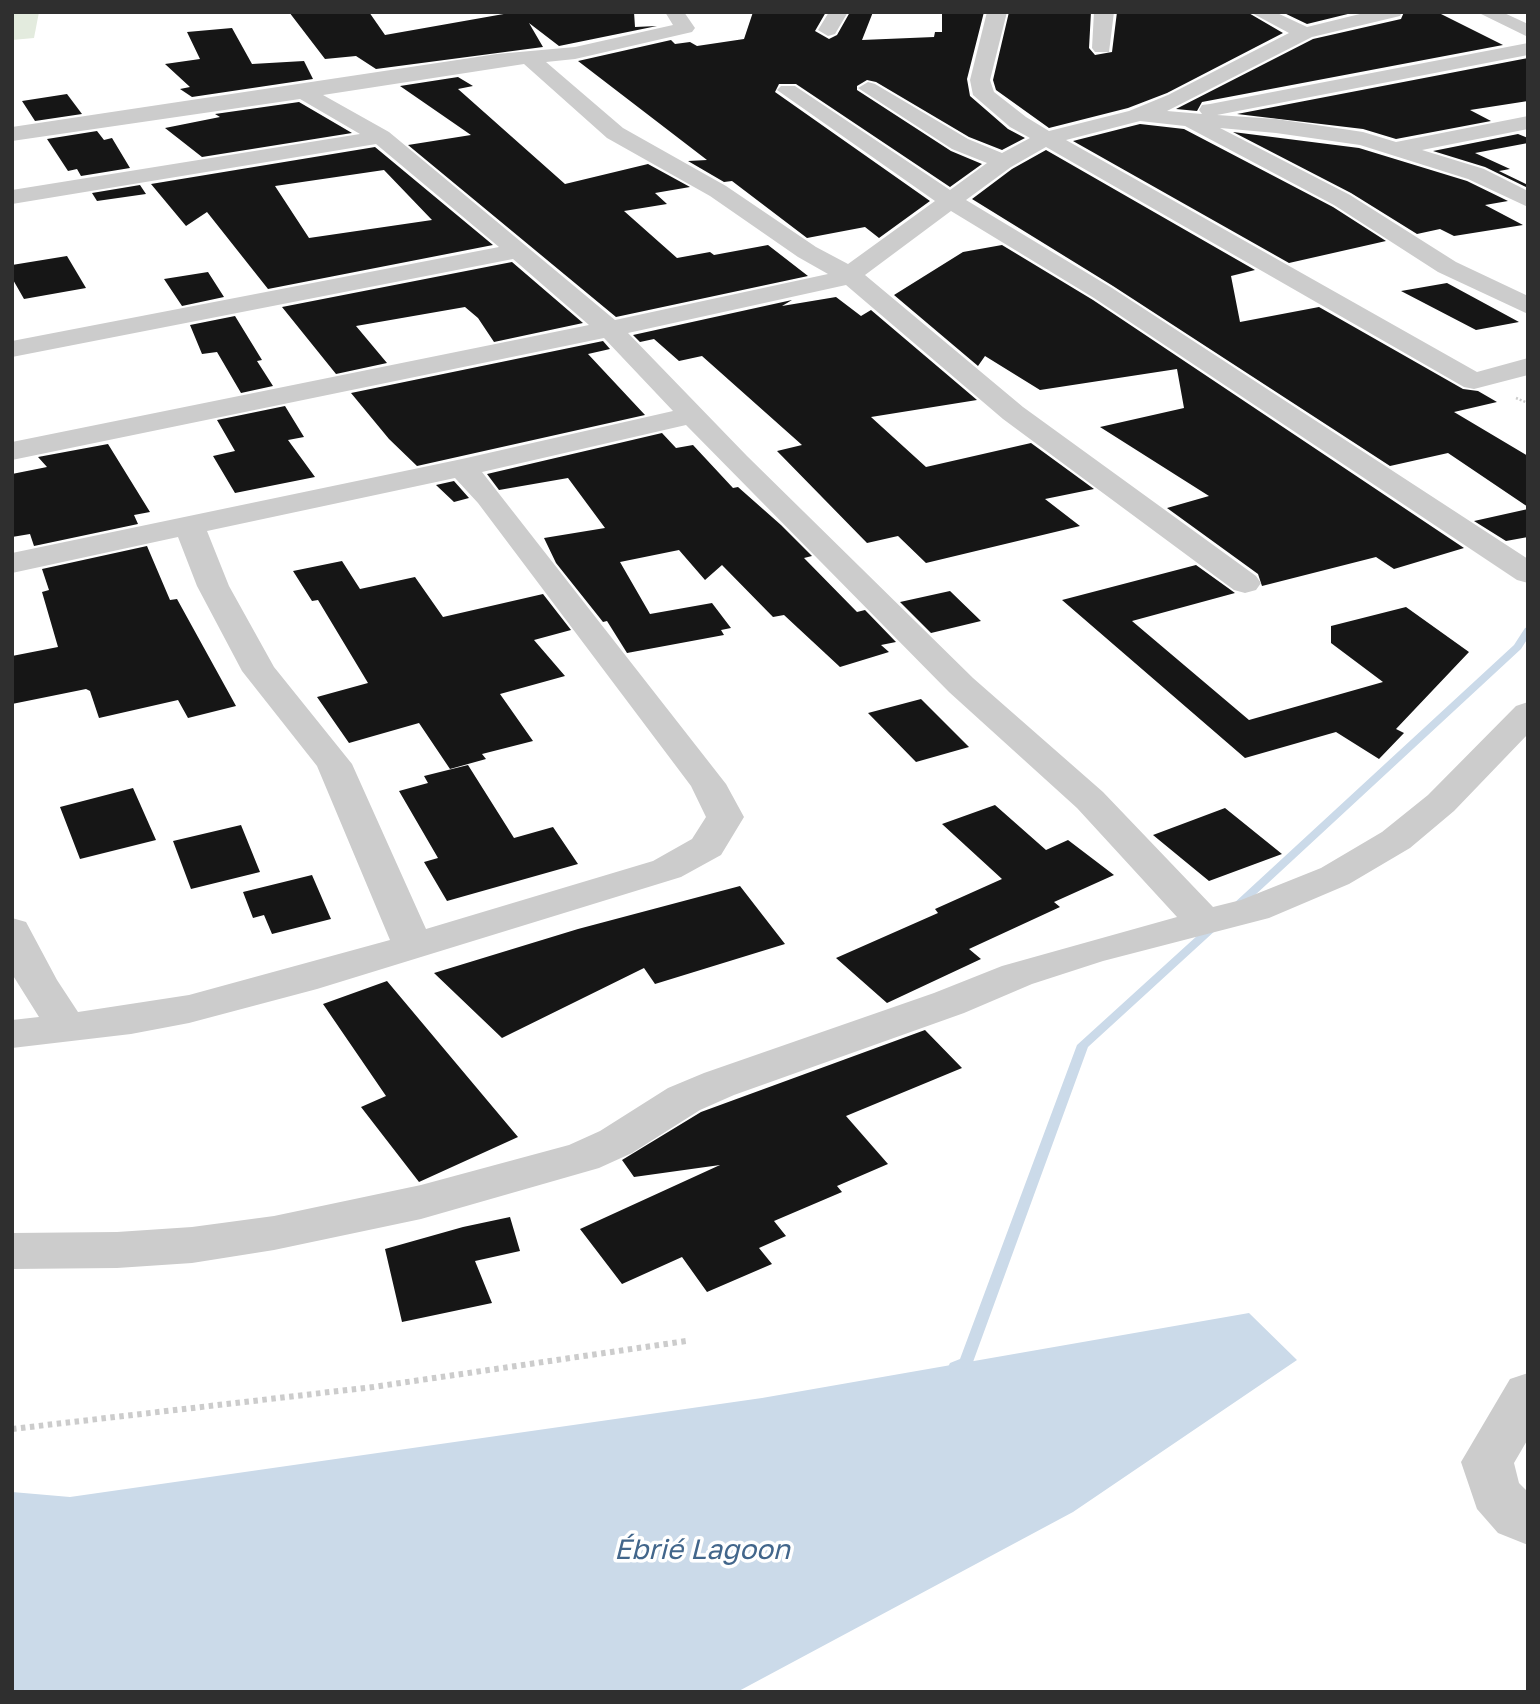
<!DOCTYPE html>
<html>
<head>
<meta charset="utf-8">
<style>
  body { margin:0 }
  #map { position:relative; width:1540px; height:1704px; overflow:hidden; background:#fff; font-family:"Golos Text",sans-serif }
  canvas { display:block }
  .frame { position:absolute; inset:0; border:14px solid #2f2f2f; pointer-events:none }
</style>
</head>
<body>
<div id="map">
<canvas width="1540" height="1704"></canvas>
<div class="frame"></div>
</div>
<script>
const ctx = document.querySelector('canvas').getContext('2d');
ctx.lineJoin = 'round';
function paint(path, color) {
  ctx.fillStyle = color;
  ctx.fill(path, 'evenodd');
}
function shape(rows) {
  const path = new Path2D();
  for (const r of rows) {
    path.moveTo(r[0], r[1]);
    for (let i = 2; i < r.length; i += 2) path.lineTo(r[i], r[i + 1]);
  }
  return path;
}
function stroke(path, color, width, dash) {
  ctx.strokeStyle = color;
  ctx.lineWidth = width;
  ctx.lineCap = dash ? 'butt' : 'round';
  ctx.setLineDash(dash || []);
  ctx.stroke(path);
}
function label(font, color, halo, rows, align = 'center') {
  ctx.font = font + ' "Golos Text",sans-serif';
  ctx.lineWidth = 7;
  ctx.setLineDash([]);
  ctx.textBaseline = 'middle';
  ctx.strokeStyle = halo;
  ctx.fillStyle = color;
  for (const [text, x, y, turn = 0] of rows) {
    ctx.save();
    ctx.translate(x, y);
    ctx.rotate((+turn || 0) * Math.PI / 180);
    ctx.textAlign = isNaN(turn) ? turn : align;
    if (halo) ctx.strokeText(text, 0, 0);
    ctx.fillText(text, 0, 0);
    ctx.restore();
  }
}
const green = shape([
  [12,12,39,12,34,38,12,40]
]);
const water = shape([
  [1249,1313,1297,1360,1073,1512,737,1692,12,1692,12,1492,70,1497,762,1398]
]);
const stream = shape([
  [1528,627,1528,638,1521,649,1240,909,1232,909,1231,907,1232,905,1514,645,1525,628,1528,627],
  [1213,924,1218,927,1217,929,1088,1047,973,1362,971,1366,960,1371,955,1372,950,1371,948,1367,950,1363,960,1359,1077,1045,1209,925,1213,924]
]);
const building = shape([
  [289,12,369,12,385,35,515,12,634,12,635,27,657,26,559,46,529,23,543,47,376,69,356,56,325,59],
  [753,12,826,12,815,31,829,39,837,35,850,12,873,12,862,40,934,37,935,32,942,32,942,12,984,12,967,79,970,96,1008,129,1025,138,1002,150,969,137,876,82,867,80,857,86,857,90,951,151,982,164,950,187,796,84,779,84,775,92,930,201,879,238,865,227,807,238,732,181,724,182,688,161,707,160,578,61,671,40,675,44,690,42,697,46,744,39],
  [1009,12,1091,12,1089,48,1095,55,1112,52,1117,12,1247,12,1283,33,1167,93,1128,108,1049,128,996,90,993,80],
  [1282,12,1356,12,1307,24],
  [1404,12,1437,12,1503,45,1202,102,1197,111,1176,109,1313,39,1401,19],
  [232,28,252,64,304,61,313,79,192,97,180,89,190,87,165,64,200,59,187,32],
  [1528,58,1528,101,1470,110,1491,121,1396,139,1363,129,1237,114],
  [458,77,473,86,458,89,565,184,648,164,690,187,655,193,667,204,624,211,677,258,710,252,714,255,768,245,808,276,616,317,408,145,471,135,400,86],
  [67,94,82,114,35,121,22,101],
  [299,102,352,133,202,157,165,128,220,117,215,114],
  [1140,124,1184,129,1333,207,1386,241,1289,263,1073,141],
  [97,131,104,140,112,138,130,168,81,176,77,169,68,171,47,139],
  [1233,132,1359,148,1467,181,1508,201,1485,205,1523,225,1454,236,1440,229,1417,234,1351,193],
  [1518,134,1528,138,1528,143,1475,153,1510,169,1499,171,1528,185,1528,188,1485,167,1433,151],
  [375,147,493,245,268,289,207,212,186,226,151,184],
  [384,170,432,220,309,238,275,186],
  [1046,150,1255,270,1231,276,1240,322,1319,307,1463,389,1478,391,1497,402,1454,412,1528,456,1528,507,1448,453,1390,466,1113,286,972,199,1012,169],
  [140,185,146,194,97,201,92,193],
  [1002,245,1093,300,1464,548,1394,569,1376,557,1262,586,1258,574,1167,508,1209,496,1100,427,1184,408,1177,369,1040,390,985,356,978,366,894,295,963,252],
  [67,256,86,288,24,299,12,278,12,265],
  [512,262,583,323,494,342,478,318,465,307,356,326,387,363,336,374,282,307],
  [208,272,224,297,182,306,164,279],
  [1447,283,1519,322,1476,330,1401,291],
  [836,297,861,316,871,310,977,400,871,417,926,467,1031,443,1094,489,1045,499,1080,526,926,563,898,536,867,543,777,451,802,445,702,356,679,361,654,339,640,342,633,335,792,300,782,306],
  [235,316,262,360,257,361,273,386,241,393,217,352,202,354,190,325],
  [603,341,610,349,588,354,645,415,417,466,389,439,351,393],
  [285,406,304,437,288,440,315,477,235,493,213,456,235,451,217,420],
  [662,433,676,448,693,445,733,488,738,487,781,525,812,556,804,558,857,612,865,610,896,642,881,645,889,652,840,667,784,615,773,617,722,565,705,580,679,550,620,562,650,614,712,603,731,628,721,630,724,635,627,653,607,621,603,622,556,563,544,538,605,528,568,478,499,490,487,474],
  [108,444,150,512,134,515,138,524,34,546,30,534,12,537,12,474,47,467,38,457],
  [454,481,469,498,454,502,436,485],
  [1528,509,1528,537,1506,541,1474,521],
  [147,546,170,600,177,599,236,706,188,718,178,700,99,718,90,691,86,689,12,704,12,656,58,647,42,592,49,590,42,569],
  [342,561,360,589,415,577,443,617,543,594,571,630,534,640,565,676,500,694,533,741,482,754,486,759,450,769,419,723,349,743,317,697,368,683,318,600,312,601,293,571],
  [1196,565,1235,593,1132,621,1249,720,1383,682,1331,643,1331,626,1406,607,1469,652,1396,729,1404,733,1379,759,1336,732,1245,758,1062,600],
  [950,591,981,621,931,633,900,602],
  [921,699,969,747,916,762,868,713],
  [468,765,514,838,553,827,578,864,447,901,424,862,438,858,399,791,428,783,424,776],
  [133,788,156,840,80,859,60,807],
  [995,805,1046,850,1068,840,1114,875,1054,902,1060,907,969,949,981,959,887,1003,836,958,938,913,935,909,1002,879,942,824],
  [1225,808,1282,854,1209,881,1153,835],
  [241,825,260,872,191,889,173,841],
  [312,875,331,919,272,934,264,915,253,918,243,892],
  [740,886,785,944,655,984,644,968,502,1038,434,973,578,929],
  [387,981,518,1137,419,1182,361,1107,386,1096,323,1004],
  [925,1030,962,1068,846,1116,888,1164,837,1186,842,1192,774,1221,786,1236,759,1248,772,1264,707,1292,682,1257,622,1284,580,1229,720,1165,634,1177,622,1160,701,1112],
  [510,1217,520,1251,475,1261,492,1303,402,1322,385,1249,463,1227]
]);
const pathFar1 = shape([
  [1516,398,1528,403]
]);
const path = shape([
  [12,1429,373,1387,686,1341]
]);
const street = shape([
  [665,12,684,12,695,28,692,32,575,59,546,62,623,128,726,186,816,247,848,264,935,201,777,90,781,86,795,86,950,190,987,163,952,149,858,88,868,82,875,84,968,139,1002,153,1030,138,1010,127,973,95,970,80,987,12,1007,12,990,80,994,92,1026,117,1049,131,1129,111,1168,95,1289,33,1250,12,1275,12,1307,27,1368,12,1402,12,1400,16,1312,37,1167,111,1202,114,1199,110,1202,105,1210,104,1528,43,1528,55,1217,115,1276,119,1363,132,1396,142,1528,116,1528,129,1422,150,1484,169,1528,191,1528,207,1468,179,1360,145,1276,133,1220,128,1350,195,1456,262,1528,296,1528,314,1438,272,1334,205,1185,126,1140,121,1066,140,1477,372,1528,358,1528,375,1474,389,1464,387,1046,147,1011,167,966,200,1112,288,1528,559,1528,583,1517,580,1094,298,951,211,865,275,1023,407,1256,576,1261,583,1256,590,1245,593,1234,590,1003,419,846,285,628,333,747,456,973,678,1103,792,1213,907,1241,900,1321,868,1382,832,1428,795,1516,706,1528,702,1528,734,1454,811,1410,848,1349,884,1269,918,1103,961,1032,984,964,1013,734,1095,700,1110,632,1153,599,1168,421,1219,274,1250,192,1263,117,1268,12,1269,12,1233,117,1232,192,1227,274,1216,421,1185,569,1145,600,1131,668,1088,704,1073,934,993,1002,966,1177,917,1077,808,949,692,686,425,482,472,726,784,744,817,721,855,681,877,317,989,189,1023,131,1034,12,1048,12,1020,39,1017,12,974,12,918,26,922,57,980,78,1012,189,995,390,940,317,766,242,671,197,586,178,537,12,573,12,553,462,459,673,411,604,338,12,460,12,442,589,325,513,259,12,357,12,341,499,247,376,144,12,204,12,190,360,134,300,99,12,141,12,127,497,54,575,47,673,25,665,12],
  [524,64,607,138,710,196,798,257,828,274,615,320,389,132,323,95,524,64],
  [455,478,478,503,691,786,706,817,692,839,653,861,426,929,352,764,274,667,229,586,207,531,455,478],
  [829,12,848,12,835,34,828,36,818,30,829,12],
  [1094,12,1114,12,1109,52,1095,52,1092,48,1094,12],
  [1477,12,1502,12,1528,24,1528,37,1477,12],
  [1528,1373,1528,1439,1514,1463,1519,1483,1528,1492,1528,1545,1498,1533,1477,1509,1461,1462,1510,1379,1528,1373]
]);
const nearWaternames = [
  ["Ébrié Lagoon",702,1550]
];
paint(green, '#e3ebde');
paint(water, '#cbdae9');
paint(stream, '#cbdae9');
paint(building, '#161616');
stroke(pathFar1, '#ccc', 2.5, [2, 2]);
stroke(path, '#ccc', 6, [4.5, 4.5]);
paint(street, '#ccc');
label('italic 28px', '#42668b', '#fff', nearWaternames);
</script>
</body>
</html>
